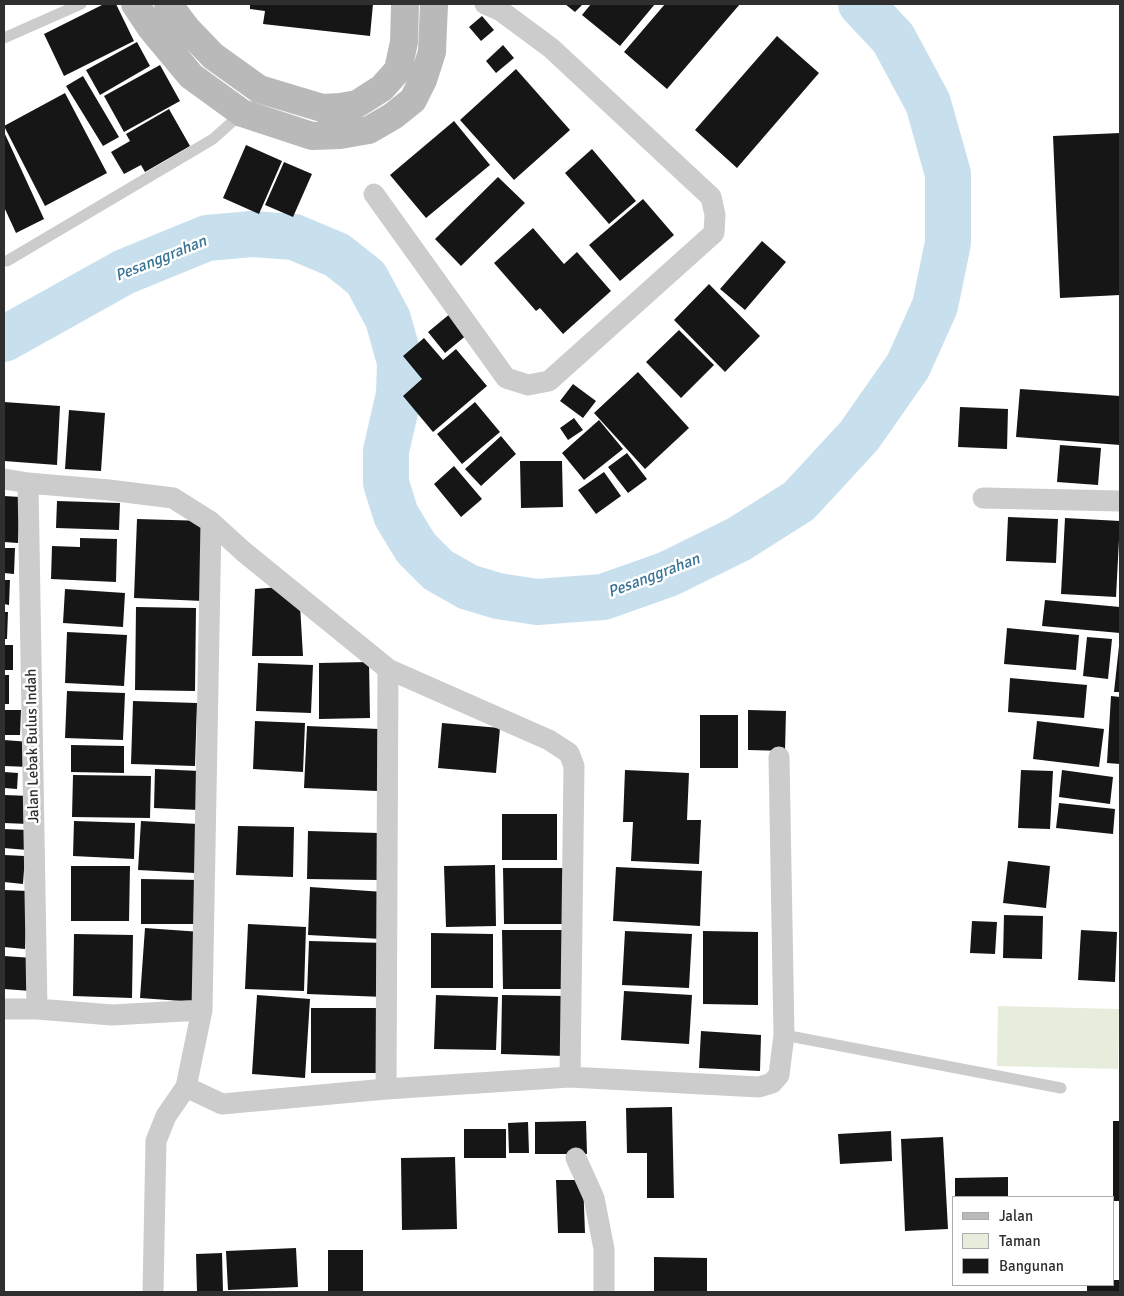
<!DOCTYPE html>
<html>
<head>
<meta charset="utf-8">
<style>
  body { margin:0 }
  #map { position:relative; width:1124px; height:1296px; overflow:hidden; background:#fff; font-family:Signika,sans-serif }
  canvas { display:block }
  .frame { position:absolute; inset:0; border:5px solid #2f2f2f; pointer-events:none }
  .legend { position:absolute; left:952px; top:1196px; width:162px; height:90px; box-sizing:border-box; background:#fff; border:1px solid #acacac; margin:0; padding:6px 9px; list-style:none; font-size:15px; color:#2f2f2f }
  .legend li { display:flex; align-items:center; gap:10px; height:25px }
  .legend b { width:25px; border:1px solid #acacac }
</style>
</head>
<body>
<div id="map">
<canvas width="1124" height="1296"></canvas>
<div class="frame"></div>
<ul class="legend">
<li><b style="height:6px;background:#b9b9b9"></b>Jalan</li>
<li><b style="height:14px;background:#e6eddc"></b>Taman</li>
<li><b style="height:14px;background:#161616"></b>Bangunan</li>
</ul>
</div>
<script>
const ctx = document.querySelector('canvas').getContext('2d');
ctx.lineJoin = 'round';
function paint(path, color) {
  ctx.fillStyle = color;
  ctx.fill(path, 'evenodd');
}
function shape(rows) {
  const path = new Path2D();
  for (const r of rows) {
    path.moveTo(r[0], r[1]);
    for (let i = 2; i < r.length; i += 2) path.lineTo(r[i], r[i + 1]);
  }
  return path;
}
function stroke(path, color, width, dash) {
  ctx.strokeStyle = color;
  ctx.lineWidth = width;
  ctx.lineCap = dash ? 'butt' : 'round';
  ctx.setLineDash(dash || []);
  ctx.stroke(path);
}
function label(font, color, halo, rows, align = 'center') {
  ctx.font = font + ' Signika,sans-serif';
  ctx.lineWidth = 5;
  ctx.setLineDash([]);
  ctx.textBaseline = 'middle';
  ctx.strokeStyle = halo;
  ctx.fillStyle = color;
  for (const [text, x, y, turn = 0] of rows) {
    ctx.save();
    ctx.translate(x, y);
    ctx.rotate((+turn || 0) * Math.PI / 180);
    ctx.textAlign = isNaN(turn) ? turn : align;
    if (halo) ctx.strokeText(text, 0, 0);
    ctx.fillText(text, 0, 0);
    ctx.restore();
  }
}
const green = shape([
  [998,1006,1119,1009,1118,1069,997,1066]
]);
const river = shape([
  [4,339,124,272,207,238,252,234,294,237,337,255,366,278,388,319,400,362,399,394,386,451,386,483,396,515,416,548,438,570,468,587,498,596,537,602,603,597,668,574,739,539,799,501,859,436,908,366,935,306,948,243,948,174,928,103,893,38,861,4]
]);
const building = shape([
  [104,4,116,4,134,41,64,76,44,34],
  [250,4,373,4,370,36,263,24,265,11,250,9],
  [565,4,583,4,575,12],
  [591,4,655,4,620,46,582,15],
  [665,4,740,4,667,89,624,52],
  [482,16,494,30,481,41,469,27],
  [777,36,819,73,737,168,695,130],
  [137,42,150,66,100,95,86,70],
  [503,45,514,58,496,73,486,61],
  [160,65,180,101,124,132,104,96],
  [516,69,570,130,514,180,460,120],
  [83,76,119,137,103,146,66,86],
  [65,93,107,173,45,206,4,126],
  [169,109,190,146,145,172,141,165,124,174,111,152,130,141,126,134],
  [454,121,490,165,426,218,390,175],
  [4,132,44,219,16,233,4,207],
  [1120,133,1120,295,1060,298,1053,136],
  [246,145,282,161,259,214,223,198],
  [592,149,636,201,609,224,565,173],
  [284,162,312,174,293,217,265,205],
  [498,177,525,203,461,266,435,239],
  [643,199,674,235,620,281,589,245],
  [533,228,564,264,577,252,611,291,563,334,540,308,536,311,494,263],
  [762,241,786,262,745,310,720,289],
  [709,284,760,336,725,372,674,320],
  [451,313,468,334,445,353,428,332],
  [679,330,714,365,681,398,646,362],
  [424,338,443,360,456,349,487,386,433,432,403,396,422,379,403,356],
  [638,372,689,428,645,469,594,413],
  [573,384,596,401,583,418,560,401],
  [1020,389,1120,396,1120,445,1016,437],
  [4,402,60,406,57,465,4,461],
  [475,402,500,432,462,464,437,434],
  [960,407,1008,409,1007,449,958,447],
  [69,410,105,413,101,471,65,469],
  [574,418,583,430,568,440,560,428],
  [599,420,623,449,584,480,562,453],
  [501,436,516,454,481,486,465,469],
  [1060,445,1101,448,1098,485,1057,482],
  [627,453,647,479,628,493,608,467],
  [520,461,562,461,563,507,521,508],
  [454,466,482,499,461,517,434,484],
  [604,472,621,496,596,514,578,490],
  [4,496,20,497,18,543,4,542],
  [57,501,120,503,119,530,56,528],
  [1008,517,1058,519,1056,563,1006,561],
  [1065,518,1120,521,1116,597,1061,594],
  [137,519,206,521,203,601,134,598],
  [80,538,117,539,116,582,51,579,52,546,80,547],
  [4,548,15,548,14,574,4,573],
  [4,580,10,580,9,605,4,604],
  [280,587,300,605,303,656,252,656,255,589],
  [65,589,125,593,123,627,63,623],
  [1045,600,1120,607,1120,633,1042,626],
  [136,607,196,608,195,691,135,690],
  [4,612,8,612,7,639,4,639],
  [1007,628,1079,635,1076,670,1004,664],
  [67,632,127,635,124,686,65,683],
  [1087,637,1112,639,1108,679,1083,676],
  [4,645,13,645,13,670,4,670],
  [1119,646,1120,646,1120,692,1114,692],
  [369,662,370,718,319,719,319,663],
  [258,663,313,665,311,713,256,711],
  [4,675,9,675,9,704,4,704],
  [1010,678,1087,685,1084,718,1008,712],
  [67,691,125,693,123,740,65,738],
  [1111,696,1120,697,1120,764,1107,763],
  [133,701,197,703,195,766,131,764],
  [4,710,21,710,20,735,4,735],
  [748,710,786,711,785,751,748,750],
  [700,715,738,715,738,768,700,768],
  [255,721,305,723,303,772,253,769],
  [1037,721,1104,729,1099,767,1033,759],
  [442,723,500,728,496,773,438,768],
  [307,726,379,729,377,791,304,788],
  [4,740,30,742,29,767,4,766],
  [71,745,124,746,124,773,71,772],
  [155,769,200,771,199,810,154,808],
  [625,770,689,773,687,820,701,820,699,864,631,861,633,822,623,822],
  [1021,770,1053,771,1050,829,1018,828],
  [1062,770,1113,777,1110,804,1059,797],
  [4,772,18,773,17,789,4,788],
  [73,775,151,776,150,818,72,817],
  [4,795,30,796,28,824,4,823],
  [1059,803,1115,809,1113,834,1056,828],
  [502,814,557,814,557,860,502,860],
  [74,821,135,823,134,859,73,856],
  [141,821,198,824,195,873,138,870],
  [238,826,294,827,293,877,236,875],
  [4,829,28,830,27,850,4,848],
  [308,831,379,833,378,880,307,879],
  [4,855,25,856,23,884,4,882],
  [1008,861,1050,866,1046,908,1003,903],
  [495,865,496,926,446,927,444,866],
  [71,866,130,866,129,921,71,921],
  [616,867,702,871,700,926,613,921],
  [503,868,563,868,563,924,504,924],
  [141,879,200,880,200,924,141,924],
  [310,887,384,892,382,939,308,935],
  [4,890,28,891,25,949,4,947],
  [1004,915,1043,916,1042,959,1003,958],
  [972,921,997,922,995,954,970,953],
  [248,924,306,927,304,991,245,989],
  [145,928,201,932,196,1002,140,998],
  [502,930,570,930,570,989,503,989],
  [1081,930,1117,932,1115,982,1078,980],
  [625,931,692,934,689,988,622,985],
  [703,931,758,932,758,1005,703,1004],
  [431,933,493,934,493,988,431,988],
  [74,934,133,935,132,998,73,996],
  [309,941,386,943,384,997,307,994],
  [4,956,33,958,31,991,4,989],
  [624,991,692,995,689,1044,621,1040],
  [257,995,310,999,305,1078,252,1074],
  [436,995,498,997,496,1050,434,1049],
  [502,995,566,996,565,1056,501,1054],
  [311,1008,385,1008,384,1073,311,1073],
  [701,1031,761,1035,760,1071,699,1068],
  [672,1107,674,1198,647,1198,647,1153,627,1153,626,1108],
  [586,1121,587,1154,535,1154,535,1122],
  [1113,1121,1120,1121,1120,1201,1113,1201],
  [528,1122,529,1153,509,1153,508,1123],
  [464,1129,506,1129,506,1158,464,1158],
  [891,1131,892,1161,840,1164,838,1134],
  [943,1137,948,1229,905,1231,901,1139],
  [455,1157,457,1229,402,1230,401,1158],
  [1008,1177,1008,1197,955,1197,955,1178],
  [556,1180,583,1180,585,1233,558,1233],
  [296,1248,298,1287,228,1290,226,1251],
  [328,1250,363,1250,363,1292,328,1292],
  [222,1253,223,1292,197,1292,196,1254],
  [654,1257,707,1258,707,1292,654,1292],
  [1113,1280,1120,1280,1120,1292,1087,1292,1087,1285,1113,1285]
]);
const lane = shape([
  [4,38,81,4],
  [7,261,213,139,242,113],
  [784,1035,1061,1088]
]);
const street = shape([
  [374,194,506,378,528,385,549,381,714,233,715,215,711,197,551,48,501,11,485,4],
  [4,479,28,483,109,490,173,498,211,522,244,552,388,669,549,740,569,753,574,766,570,1077],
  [28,483,37,1009],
  [983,498,1120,501],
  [4,1009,37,1009,112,1015,202,1010],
  [186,1087,222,1104,386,1089,570,1077,759,1087,772,1083,779,1075,784,1035,779,757],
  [386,1089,388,669],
  [576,1158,594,1198,604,1249,604,1292],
  [153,1292,156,1141,166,1116,186,1087,202,1010,211,522]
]);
const secondary = shape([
  [135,4,151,28,191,76,242,113,312,136,340,135,369,130,393,116,413,100,423,80,432,52,434,4],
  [168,4,187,29,213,56,259,89,322,108,340,107,357,104,382,88,398,70,404,42,405,4]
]);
const streetNames = [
  ["Jalan Lebak Bulus Indah",33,746,-91]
];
const waterNames = [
  ["Pesanggrahan",161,259,-22],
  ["Pesanggrahan",654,576,-21]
];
paint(green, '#e6eddc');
stroke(river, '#c8e0ee', 46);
paint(building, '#161616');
stroke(lane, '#ccc', 11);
stroke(street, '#ccc', 21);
stroke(secondary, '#b9b9b9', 28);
label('15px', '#2f2f2f', '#fff', streetNames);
label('italic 16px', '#397495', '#fff', waterNames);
</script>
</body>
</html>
